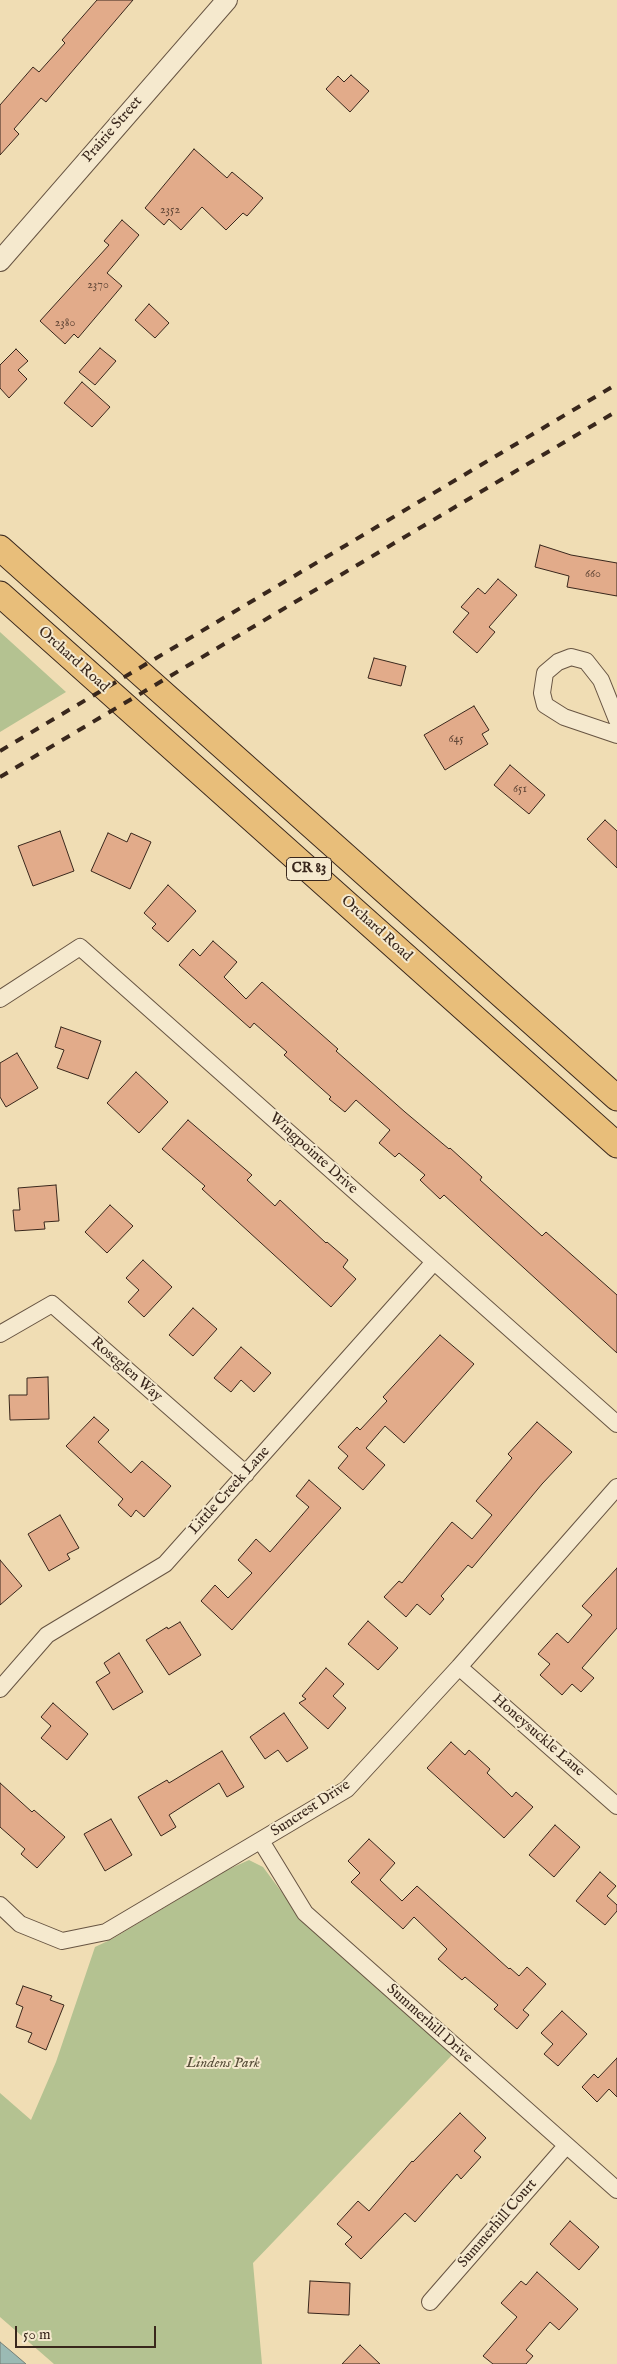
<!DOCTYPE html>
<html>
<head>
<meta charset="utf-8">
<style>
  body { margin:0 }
  #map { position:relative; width:617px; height:2364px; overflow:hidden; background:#f0ddb4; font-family:"IM FELL English",serif }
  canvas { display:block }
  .scale { position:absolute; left:15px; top:2326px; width:141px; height:22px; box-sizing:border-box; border:2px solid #39271c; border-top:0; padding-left:6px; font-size:15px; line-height:18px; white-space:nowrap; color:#39271c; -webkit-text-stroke:4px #f5e9ce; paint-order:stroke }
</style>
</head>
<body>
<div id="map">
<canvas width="617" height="2364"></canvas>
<div class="scale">50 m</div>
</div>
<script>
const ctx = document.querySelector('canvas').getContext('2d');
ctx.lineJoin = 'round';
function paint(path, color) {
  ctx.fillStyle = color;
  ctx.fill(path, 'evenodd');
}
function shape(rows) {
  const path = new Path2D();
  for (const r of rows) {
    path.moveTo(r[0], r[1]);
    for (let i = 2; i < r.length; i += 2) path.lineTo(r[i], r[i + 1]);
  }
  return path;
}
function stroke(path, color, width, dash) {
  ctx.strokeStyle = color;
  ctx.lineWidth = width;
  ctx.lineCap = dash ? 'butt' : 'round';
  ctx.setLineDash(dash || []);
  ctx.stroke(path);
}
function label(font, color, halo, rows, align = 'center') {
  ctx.font = font + ' "IM FELL English",serif';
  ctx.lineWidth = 4;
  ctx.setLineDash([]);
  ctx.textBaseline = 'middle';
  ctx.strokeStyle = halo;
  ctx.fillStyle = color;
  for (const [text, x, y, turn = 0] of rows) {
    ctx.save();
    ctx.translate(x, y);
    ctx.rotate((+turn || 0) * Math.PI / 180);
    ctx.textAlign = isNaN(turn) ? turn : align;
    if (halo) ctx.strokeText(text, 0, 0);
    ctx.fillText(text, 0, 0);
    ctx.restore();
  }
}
const green = shape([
  [0,632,66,692,0,732],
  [249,1860,263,1867,304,1922,453,2054,253,2263,262,2364,54,2364,0,2317,0,2093,31,2120,56,2062,95,1947,112,1939,227,1870]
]);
const water = shape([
  [0,2342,12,2352,26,2364,0,2364,0,2342]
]);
const building = shape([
  [97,0,133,0,46,102,41,98,14,129,19,134,0,155,0,105,33,67,39,72,65,43,62,40,97,0],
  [351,75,369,91,350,112,326,89,338,76,344,82,351,75],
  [194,149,227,178,232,172,263,198,247,216,243,213,226,230,202,207,181,230,169,219,164,225,145,208,194,149],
  [122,220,139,235,107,273,122,286,78,338,74,334,65,344,40,321,109,245,104,241,122,220],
  [149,304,169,323,155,338,135,320,149,304],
  [100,348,116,361,95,385,79,372,100,348],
  [16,349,28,361,18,370,27,379,9,398,0,388,0,365,16,349],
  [82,382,110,407,92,427,64,403,82,382],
  [540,545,571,555,617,563,617,596,567,587,569,576,535,567,540,545],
  [498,579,517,595,489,627,495,632,477,653,453,632,469,613,461,607,478,588,485,594,498,579],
  [374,658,406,666,401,686,368,678,374,658],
  [474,706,489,730,482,734,488,744,445,770,424,735,474,706],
  [510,765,545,795,529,814,494,785,510,765],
  [605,820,617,831,617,868,587,839,605,820],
  [60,831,74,871,33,886,18,846,60,831],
  [108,833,127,842,131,833,151,842,130,889,91,871,108,833],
  [168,885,196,911,168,942,152,928,156,924,144,913,168,885],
  [213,941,237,962,224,977,246,999,262,982,338,1049,336,1051,405,1112,449,1149,450,1148,482,1177,480,1180,542,1236,546,1232,617,1295,617,1353,444,1195,440,1199,420,1180,425,1175,399,1153,395,1157,379,1143,390,1130,356,1100,345,1112,329,1099,331,1097,284,1055,287,1052,254,1023,250,1028,179,965,193,949,200,956,213,941],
  [61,1027,101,1041,88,1079,57,1068,64,1050,55,1047,61,1027],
  [17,1053,38,1088,6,1107,0,1097,0,1063,17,1053],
  [136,1072,168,1102,139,1133,107,1103,136,1072],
  [188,1120,252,1175,247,1180,275,1206,280,1200,326,1243,327,1242,348,1260,343,1267,356,1279,331,1307,202,1189,205,1186,162,1149,188,1120],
  [56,1185,59,1221,44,1222,45,1229,15,1231,13,1210,20,1210,18,1188,56,1185],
  [110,1205,133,1226,107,1253,85,1232,110,1205],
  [143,1260,172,1287,144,1317,128,1302,139,1290,126,1278,143,1260],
  [193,1308,217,1329,193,1356,169,1335,193,1308],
  [440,1335,474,1364,404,1443,385,1426,366,1448,385,1465,363,1490,338,1468,348,1456,338,1447,357,1427,360,1430,387,1401,383,1397,440,1335],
  [241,1347,271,1373,254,1392,241,1380,231,1392,214,1378,241,1347],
  [48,1377,49,1419,10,1420,9,1395,27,1395,27,1378,48,1377],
  [94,1417,109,1430,98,1442,131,1473,142,1461,171,1486,144,1517,136,1510,131,1517,118,1505,123,1499,66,1446,94,1417],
  [537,1422,572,1452,542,1484,472,1568,468,1565,441,1596,444,1599,430,1615,417,1604,406,1617,384,1597,399,1581,402,1583,452,1522,472,1539,492,1515,476,1501,512,1458,508,1454,537,1422],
  [309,1480,341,1508,232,1630,201,1601,215,1585,228,1598,252,1573,238,1560,256,1539,270,1552,309,1507,296,1496,309,1480],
  [60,1515,79,1548,67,1554,70,1559,49,1571,28,1534,60,1515],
  [0,1560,22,1586,0,1605,0,1560],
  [617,1568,617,1628,582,1668,594,1678,581,1692,572,1684,562,1695,540,1675,550,1664,538,1654,557,1633,568,1643,592,1615,582,1606,617,1568],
  [368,1621,398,1648,378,1670,348,1644,368,1621],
  [180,1622,201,1655,169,1675,146,1640,167,1627,168,1629,180,1622],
  [119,1653,143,1692,113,1710,96,1682,110,1673,104,1663,119,1653],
  [326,1668,344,1684,333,1696,346,1708,328,1729,299,1703,306,1699,302,1696,326,1668],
  [53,1703,88,1734,67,1760,41,1738,51,1726,41,1717,53,1703],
  [284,1713,308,1748,287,1762,278,1750,265,1759,250,1737,284,1713],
  [451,1742,465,1755,469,1750,490,1769,487,1773,512,1797,516,1792,533,1807,504,1838,427,1768,451,1742],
  [222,1751,244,1787,227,1797,219,1783,169,1815,176,1827,161,1836,138,1797,167,1780,169,1783,222,1751],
  [0,1783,32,1812,34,1810,65,1837,37,1868,21,1854,25,1849,0,1827,0,1783],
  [111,1819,132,1855,105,1871,84,1834,111,1819],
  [555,1825,580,1847,554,1877,529,1855,555,1825],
  [369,1839,395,1863,380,1880,402,1901,417,1886,509,1969,510,1968,519,1976,527,1967,546,1984,523,2010,529,2015,517,2029,494,2009,498,2005,465,1977,462,1980,438,1959,447,1949,414,1917,403,1929,351,1882,360,1873,348,1861,369,1839],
  [600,1872,616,1886,607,1896,617,1905,617,1911,605,1925,576,1901,600,1872],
  [23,1986,52,1996,50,2000,64,2005,46,2050,28,2042,32,2033,16,2027,23,2007,16,2004,23,1986],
  [562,2011,587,2034,558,2066,544,2054,553,2044,541,2033,562,2011],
  [617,2058,617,2097,609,2089,597,2102,582,2087,594,2074,598,2078,617,2058],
  [460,2113,486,2138,474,2151,481,2157,461,2179,457,2174,415,2222,405,2213,361,2259,345,2244,352,2237,337,2224,358,2201,369,2211,412,2161,413,2162,460,2113],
  [570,2221,599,2247,579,2270,550,2244,570,2221],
  [537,2272,578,2309,559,2330,550,2322,526,2350,533,2356,526,2364,493,2364,483,2356,517,2317,501,2303,521,2281,526,2285,537,2272],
  [310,2281,350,2283,349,2315,308,2313,310,2281],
  [360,2345,380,2364,342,2364,360,2345]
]);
const minor = shape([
  [617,720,601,680,586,661,571,657,558,662,545,673,542,693,545,705,564,717,617,735],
  [0,999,80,947,617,1424],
  [0,1334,52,1304,246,1474],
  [459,1667,617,1806],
  [0,1689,47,1635,165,1564,434,1262],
  [261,1841,305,1913,617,2190],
  [0,1905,20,1924,62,1941,106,1932,347,1789,459,1667,617,1487],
  [430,2302,566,2146]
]);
const tertiary = shape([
  [0,261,227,0]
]);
const primary = shape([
  [0,548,617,1098],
  [0,594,617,1145]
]);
const rail = shape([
  [0,751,617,384],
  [0,777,617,411]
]);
const numberNames = [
  ["2352",170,211],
  ["2370",98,286],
  ["2380",65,324],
  ["660",593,575],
  ["645",456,740],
  ["651",520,790]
];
const shields = [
  [309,869,45]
];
const shieldNames = [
  ["CR 83",309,869]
];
const streetNames = [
  ["Prairie Street",113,130,-49],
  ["Orchard Road",73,660,42],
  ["Orchard Road",376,929,42],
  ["Wingpointe Drive",313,1154,42],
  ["Roseglen Way",126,1370,41],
  ["Little Creek Lane",230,1491,-48],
  ["Honeysuckle Lane",538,1736,41],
  ["Suncrest Drive",311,1809,-33],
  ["Summerhill Drive",429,2024,42],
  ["Summerhill Court",498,2224,-49]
];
const parkNames = [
  ["Lindens Park",223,2064]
];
paint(green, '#b4c291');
paint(water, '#9bbab4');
stroke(water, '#747f77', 1);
paint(building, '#e2ab8a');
stroke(building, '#39271c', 1);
stroke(minor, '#675442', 18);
stroke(tertiary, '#675442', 22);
stroke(primary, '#39271c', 27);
stroke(minor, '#f5e9ce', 16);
stroke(tertiary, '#f5e9ce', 20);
stroke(primary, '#e8be7a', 25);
stroke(rail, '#39271c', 4, [9, 9]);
label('12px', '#634838', null, numberNames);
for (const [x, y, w] of shields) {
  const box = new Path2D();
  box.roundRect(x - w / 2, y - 11.5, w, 23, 4);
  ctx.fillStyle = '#f5e9ce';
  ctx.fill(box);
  stroke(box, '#39271c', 1);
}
label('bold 14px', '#39271c', null, shieldNames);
label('15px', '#39271c', '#f5e9ce', streetNames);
label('italic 15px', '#584e39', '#f5e9ce', parkNames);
</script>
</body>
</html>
